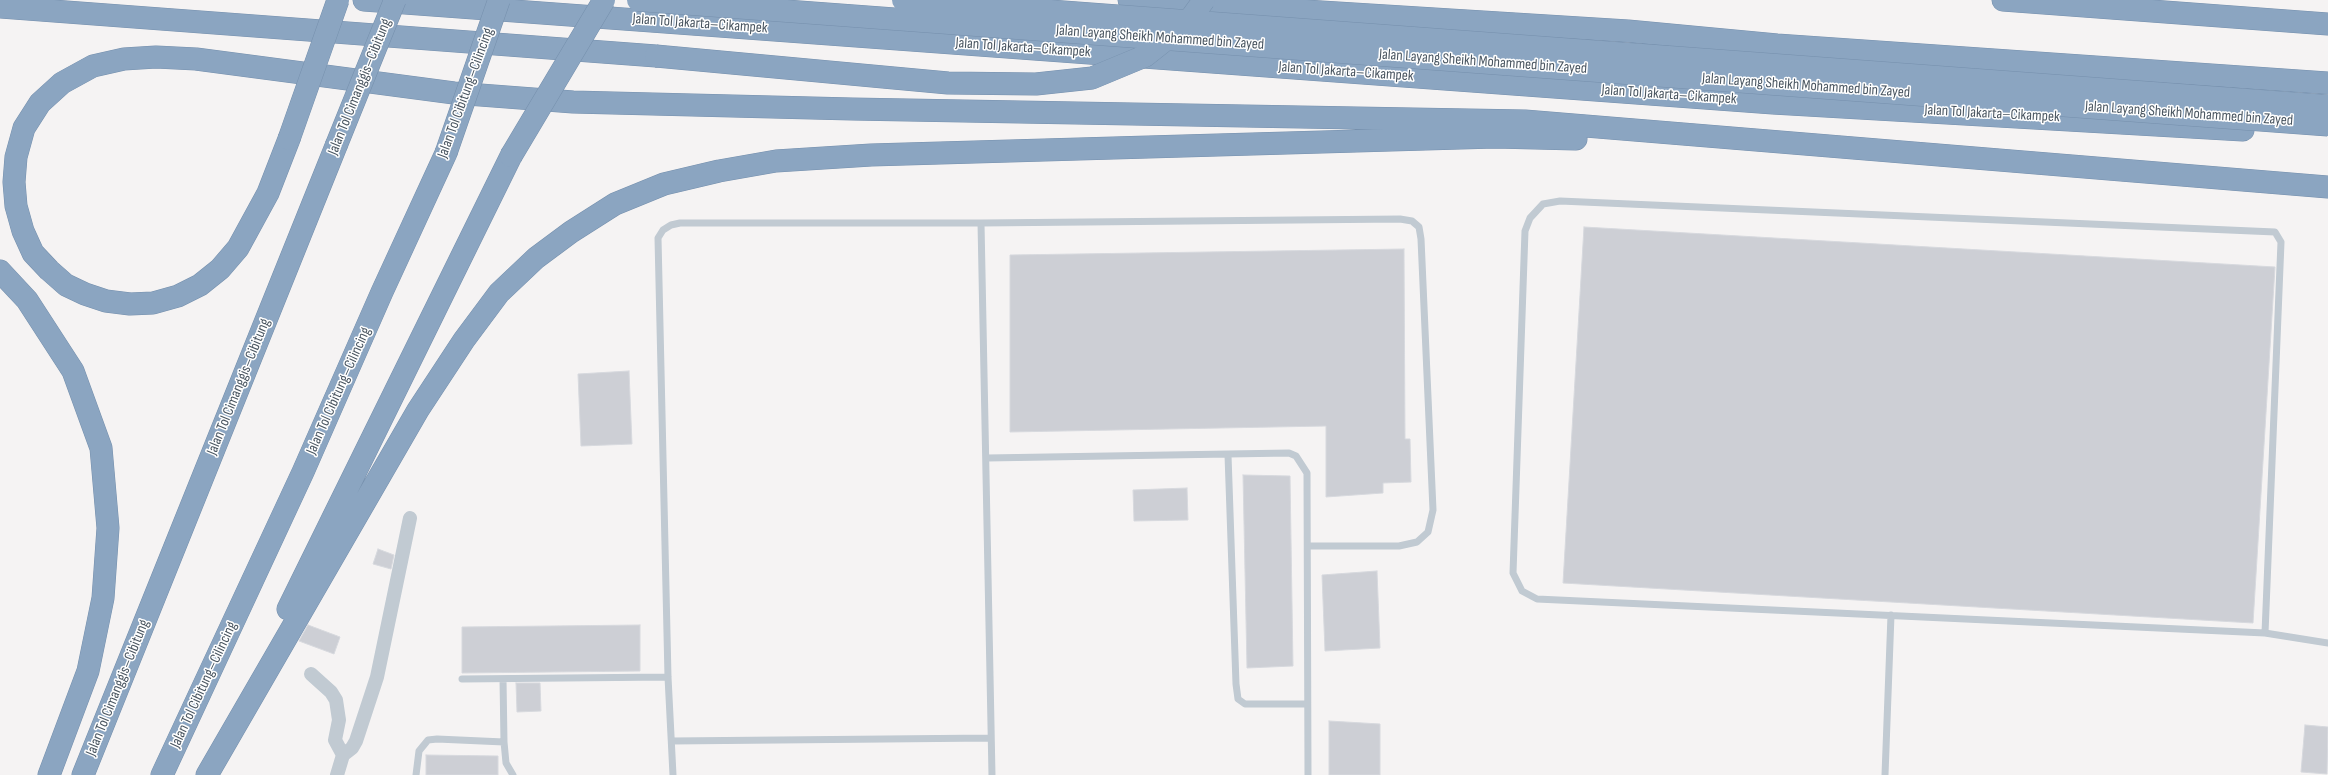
<!DOCTYPE html>
<html>
<head>
<meta charset="utf-8">
<style>
  body { margin:0 }
  canvas { display:block; background:#f5f3f3 }
</style>
</head>
<body>
<canvas width="2328" height="775"></canvas>
<script>
const ctx = document.querySelector('canvas').getContext('2d');
ctx.lineJoin = 'round';
function paint(path, color) {
  ctx.fillStyle = color;
  ctx.fill(path, 'evenodd');
}
function shape(rows) {
  const path = new Path2D();
  for (const r of rows) {
    path.moveTo(r[0], r[1]);
    for (let i = 2; i < r.length; i += 2) path.lineTo(r[i], r[i + 1]);
  }
  return path;
}
function stroke(path, color, width, dash) {
  ctx.strokeStyle = color;
  ctx.lineWidth = width;
  ctx.lineCap = dash ? 'butt' : 'round';
  ctx.setLineDash(dash || []);
  ctx.stroke(path);
}
function label(font, color, halo, rows, align = 'center') {
  ctx.font = font + ' "Sofia Sans Condensed",sans-serif';
  ctx.lineWidth = 3;
  ctx.setLineDash([]);
  ctx.textBaseline = 'middle';
  ctx.strokeStyle = halo;
  ctx.fillStyle = color;
  for (const [text, x, y, turn = 0] of rows) {
    ctx.save();
    ctx.translate(x, y);
    ctx.rotate((+turn || 0) * Math.PI / 180);
    ctx.textAlign = isNaN(turn) ? turn : align;
    if (halo) ctx.strokeText(text, 0, 0);
    ctx.fillText(text, 0, 0);
    ctx.restore();
  }
}
const building = shape([
  [1584,227,2275,267,2253,623,1563,583,1584,227],
  [1404,249,1405,439,1410,439,1411,482,1383,483,1383,493,1326,497,1326,426,1010,432,1010,255,1404,249],
  [629,371,632,444,581,446,578,374,629,371],
  [1243,475,1290,476,1293,666,1247,668,1243,475],
  [1187,488,1188,520,1134,521,1133,490,1187,488],
  [378,549,394,555,391,569,373,564,378,549],
  [1377,571,1380,648,1325,651,1322,575,1377,571],
  [308,625,340,637,334,654,299,641,308,625],
  [640,625,640,671,462,673,462,627,640,625],
  [516,683,540,683,541,711,517,712,516,683],
  [1329,721,1380,724,1380,775,1329,775,1329,721],
  [2305,725,2328,727,2327,774,2301,772,2305,725],
  [426,755,498,756,498,775,426,775,426,755]
]);
const lane = shape([
  [981,223,992,775],
  [1228,455,1236,684,1238,699,1245,704,1307,704],
  [987,458,1289,453,1296,456,1307,473,1308,775],
  [2265,633,2281,242,2275,232,1560,201,1543,204,1530,218,1525,231,1513,573,1522,591,1537,599,2265,633,2328,643],
  [462,679,668,677],
  [503,679,504,742],
  [672,741,991,738],
  [416,775,419,751,428,740,437,739,504,742,506,763,513,775],
  [673,775,668,677,658,238,663,230,671,225,680,223,981,223,1400,219,1412,221,1419,227,1421,239,1433,510,1428,532,1417,542,1399,546,1308,546],
  [1885,775,1891,615]
]);
const street = shape([
  [311,674,331,692,336,700,339,720,335,740,343,755],
  [337,775,343,755,352,748,356,741,377,677,410,518]
]);
const highway = shape([
  [364,0,1773,103,2243,130],
  [1129,0,1628,31,1777,45,2328,83],
  [2003,0,2328,24],
  [0,7,656,56],
  [289,139,268,193,238,248,220,269,200,285,178,296,153,303,130,304,106,301,85,294,66,285,49,270,33,253,23,231,16,206,14,182,16,157,24,128,40,103,62,83,93,66,124,59,156,57,196,59,454,93,573,102,852,109,1525,121,2328,187],
  [0,271,27,300,73,371,101,448,108,528,103,598,88,671,49,775],
  [288,609,511,156],
  [83,775,336,146],
  [162,775,303,472,382,292,446,153],
  [207,775,418,410,464,340,499,293,536,258,571,232,615,204,664,184,719,171,776,161,871,155,1495,137,1576,139]
]);
const highwayBridge = shape([
  [638,0,2328,125],
  [903,0,2328,106],
  [656,56,948,83,1036,84,1092,78,1145,56,1188,22,1204,0],
  [289,139,338,0],
  [336,146,395,0],
  [446,153,499,0],
  [511,156,604,0]
]);
const streetNames = [
  ["Jalan Tol Jakarta–Cikampek",700,24,4],
  ["Jalan Layang Sheikh Mohammed bin Zayed",1160,38,4],
  ["Jalan Tol Jakarta–Cikampek",1023,48,4],
  ["Jalan Layang Sheikh Mohammed bin Zayed",1483,62,4],
  ["Jalan Tol Jakarta–Cikampek",1346,72,4],
  ["Jalan Layang Sheikh Mohammed bin Zayed",1806,86,4],
  ["Jalan Tol Cimanggis–Cibitung",360,87,-68],
  ["Jalan Tol Cibitung–Cilincing",466,93,-70],
  ["Jalan Tol Jakarta–Cikampek",1669,95,4],
  ["Jalan Tol Jakarta–Cikampek",1992,114,3],
  ["Jalan Layang Sheikh Mohammed bin Zayed",2189,114,4],
  ["Jalan Tol Cimanggis–Cibitung",239,387,-68],
  ["Jalan Tol Cibitung–Cilincing",339,391,-66],
  ["Jalan Tol Cibitung–Cilincing",204,685,-65],
  ["Jalan Tol Cimanggis–Cibitung",118,688,-68]
];
paint(building, '#cdcfd5');
stroke(building, '#d7d9de', 1);
stroke(highway, '#7690ad', 23);
stroke(lane, '#c1cad2', 7);
stroke(street, '#c1cad2', 14);
stroke(highway, '#8ba5c1', 22);
stroke(highwayBridge, '#7690ad', 23, []);
stroke(highwayBridge, '#8ba5c1', 22);
label('15px', '#4a5661', '#fff', streetNames);
</script>
</body>
</html>
